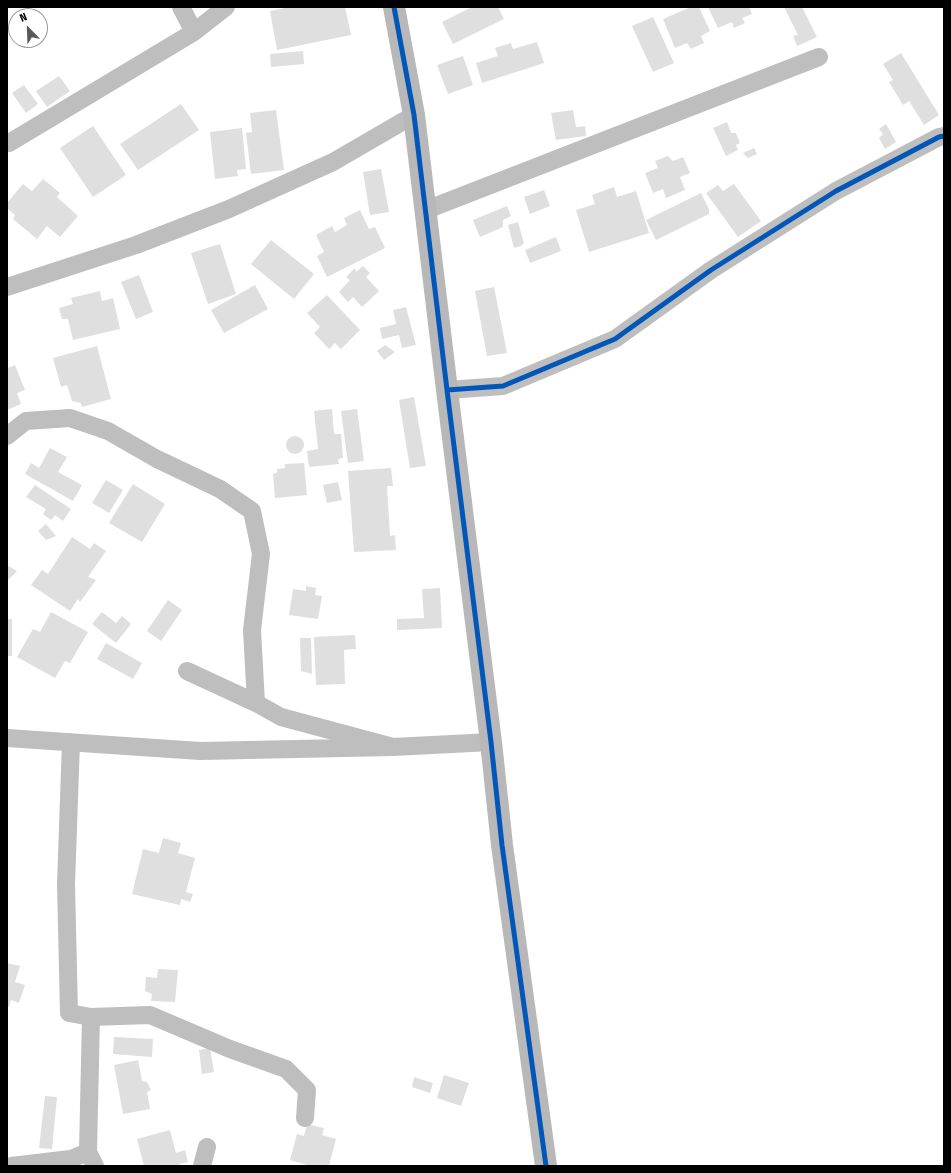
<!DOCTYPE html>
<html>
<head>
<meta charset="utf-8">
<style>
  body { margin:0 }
  #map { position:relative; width:951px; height:1173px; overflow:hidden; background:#fff; font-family:"Fira Sans Condensed",sans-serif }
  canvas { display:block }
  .frame { position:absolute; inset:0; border:8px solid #000; pointer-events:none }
  .north { position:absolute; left:8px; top:8px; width:40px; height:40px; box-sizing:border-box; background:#fff; border:1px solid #999; border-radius:50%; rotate:337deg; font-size:11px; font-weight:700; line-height:16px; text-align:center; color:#000 }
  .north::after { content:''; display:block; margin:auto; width:14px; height:18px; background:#595959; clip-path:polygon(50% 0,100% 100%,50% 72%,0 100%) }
</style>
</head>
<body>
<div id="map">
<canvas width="951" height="1173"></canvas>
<div class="frame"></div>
<div class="north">N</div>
</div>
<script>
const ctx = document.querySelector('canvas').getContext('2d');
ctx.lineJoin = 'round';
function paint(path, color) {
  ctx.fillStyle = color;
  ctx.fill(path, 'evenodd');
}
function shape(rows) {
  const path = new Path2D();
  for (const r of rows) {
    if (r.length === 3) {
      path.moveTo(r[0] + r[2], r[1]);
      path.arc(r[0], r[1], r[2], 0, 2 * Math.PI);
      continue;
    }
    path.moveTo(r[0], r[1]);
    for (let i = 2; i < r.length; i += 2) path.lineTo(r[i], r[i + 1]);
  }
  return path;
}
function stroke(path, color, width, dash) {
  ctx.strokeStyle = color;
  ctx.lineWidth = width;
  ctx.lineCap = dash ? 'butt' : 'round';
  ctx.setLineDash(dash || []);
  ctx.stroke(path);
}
const building = shape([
  [290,7,345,7,351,35,277,50,270,11],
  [472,7,498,7,504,19,453,44,442,22],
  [691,7,699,7,710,31,701,36,704,43,691,49,687,43,675,48,663,19],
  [708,7,749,7,752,14,742,18,745,23,734,28,732,22,718,28],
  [784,7,802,7,817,37,797,46,793,36,798,35],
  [653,17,674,63,653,72,632,26],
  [537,42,544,63,482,83,476,63,498,56,495,48,511,43,513,49],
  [303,51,304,64,271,67,270,54],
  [901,53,939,115,924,125,909,101,903,105,889,82,893,80,883,64],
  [463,56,473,85,448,94,437,65],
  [59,76,70,91,47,107,36,91],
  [24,85,38,104,26,113,12,93],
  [181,104,199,130,138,170,120,144],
  [276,110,284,170,251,174,246,133,252,132,250,113],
  [573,110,576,127,585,126,586,136,556,140,551,113],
  [727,122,731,133,736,133,740,143,736,145,738,150,726,156,713,128],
  [886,124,896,142,885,149,879,138,883,134,879,129],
  [93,126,126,175,93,197,60,148],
  [242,128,246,169,237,170,238,176,215,179,210,132],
  [754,148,757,154,748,158,743,153],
  [668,156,673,161,683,157,690,173,680,177,685,190,666,198,663,189,653,193,645,173,658,168,655,161],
  [381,169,389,212,370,215,363,172],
  [43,179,60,193,57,197,78,216,60,237,47,226,37,239,13,219,15,215,7,208,7,203,23,184,32,191],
  [734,184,761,221,738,237,706,193,718,185,723,191],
  [614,187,617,197,636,191,649,233,589,252,576,210,595,204,592,195],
  [544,190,550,206,530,214,524,197],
  [701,193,709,209,709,214,656,240,646,220],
  [507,206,511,216,503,220,503,227,480,237,473,220],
  [360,210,369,229,375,227,385,248,327,277,317,256,324,252,316,235,332,226,335,232,347,225,344,218],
  [518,222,524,243,521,246,514,248,508,225],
  [556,237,561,251,530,263,525,250],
  [271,240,314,274,294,299,251,264],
  [220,244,236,294,208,304,191,253],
  [363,266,370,273,366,277,379,291,362,307,353,297,348,302,339,292,350,280,346,277,355,268,356,272],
  [139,275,153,312,136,319,121,282],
  [255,285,268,309,224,333,211,310],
  [494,287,507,353,487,356,475,291],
  [100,291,102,301,113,298,120,329,73,340,68,319,62,319,59,308,73,304,71,298],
  [327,295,360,330,341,349,335,343,329,349,314,333,320,327,307,313],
  [406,307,416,345,402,348,399,335,382,339,380,328,396,324,393,310],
  [385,345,395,352,384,360,377,351],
  [97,346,111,399,82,407,81,403,72,401,67,385,61,387,53,358],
  [7,364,8,368,15,365,25,390,17,393,21,404,7,410],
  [414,397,426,466,410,468,399,400],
  [332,409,334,434,341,434,343,458,338,459,339,464,309,467,307,451,318,449,314,411],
  [357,409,364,461,348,463,341,411],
  [295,445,9],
  [50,448,67,457,58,472,82,485,73,501,25,474,31,463,39,468],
  [304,463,307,495,275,498,273,474,277,473,277,469,285,468,285,464],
  [391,468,393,486,387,486,390,536,395,535,396,550,354,552,348,471],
  [106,480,123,490,109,513,92,503],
  [338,482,342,500,327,503,323,485],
  [133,484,165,504,142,542,109,523],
  [35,485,71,509,63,521,55,515,51,520,43,514,46,509,26,497],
  [46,524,56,536,46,540,38,531],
  [72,537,90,549,94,543,106,551,88,577,96,580,80,602,78,599,70,611,31,585,42,570,48,574],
  [7,565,17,571,7,581],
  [306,586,316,588,315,595,322,596,318,619,289,615,293,589,306,591],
  [440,588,442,628,397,630,397,619,424,618,422,589],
  [168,600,182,610,161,641,147,631],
  [51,612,88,632,70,663,65,661,55,678,17,657,33,629,40,632],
  [102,612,116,623,122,616,131,624,116,643,92,624],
  [7,619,12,619,12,656,7,656],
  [355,635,356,649,344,650,345,684,316,685,314,637],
  [300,638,311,638,312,674,301,671],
  [106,643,142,663,133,679,97,659],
  [163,838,181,843,178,853,195,858,186,892,193,894,190,902,181,899,180,905,132,894,143,849,159,853],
  [7,963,20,966,15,982,25,985,19,1003,11,1000,9,1007,7,1007],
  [158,969,178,970,175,1002,151,1001,152,994,145,991,146,977,157,978],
  [114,1037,153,1039,152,1057,113,1054],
  [210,1048,214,1072,202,1074,199,1050],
  [138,1060,142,1081,147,1082,151,1090,147,1092,150,1109,123,1114,114,1065],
  [444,1075,469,1083,461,1106,437,1098],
  [414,1077,433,1083,430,1093,412,1087],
  [45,1096,57,1097,52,1149,39,1148],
  [307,1124,324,1128,322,1135,336,1139,329,1166,311,1166,290,1160,297,1134,304,1136],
  [170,1130,176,1153,185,1150,188,1162,179,1164,179,1166,144,1166,137,1139]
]);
const street = shape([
  [181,7,194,32,226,7],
  [7,143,9,143,194,32],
  [426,210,819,57],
  [7,287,136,245,229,209,333,162,414,115],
  [447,390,503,386,615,339,711,270,836,191,939,137,944,136],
  [7,436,26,421,70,418,108,431,157,459,220,489,252,511,261,554,252,630,256,703],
  [187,671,256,703,281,717,393,747,491,742],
  [7,738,200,751,393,747],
  [71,742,66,884,69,1013,91,1017,88,1152],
  [91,1017,150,1015,230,1049,286,1069,307,1090,305,1118],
  [11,1166,71,1159,88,1152,95,1166],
  [202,1166,207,1147]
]);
const secondary = shape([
  [394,7,414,115,447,390,491,742,502,845,546,1166]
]);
const cycleway = shape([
  [394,7,414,115,447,390,491,742,502,845,546,1166],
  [447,390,503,386,615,339,711,270,836,191,939,137,944,136]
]);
paint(building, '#dfdfdf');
stroke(street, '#bebebe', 18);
stroke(secondary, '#b8b8b8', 22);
stroke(cycleway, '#0057b8', 5);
</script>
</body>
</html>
